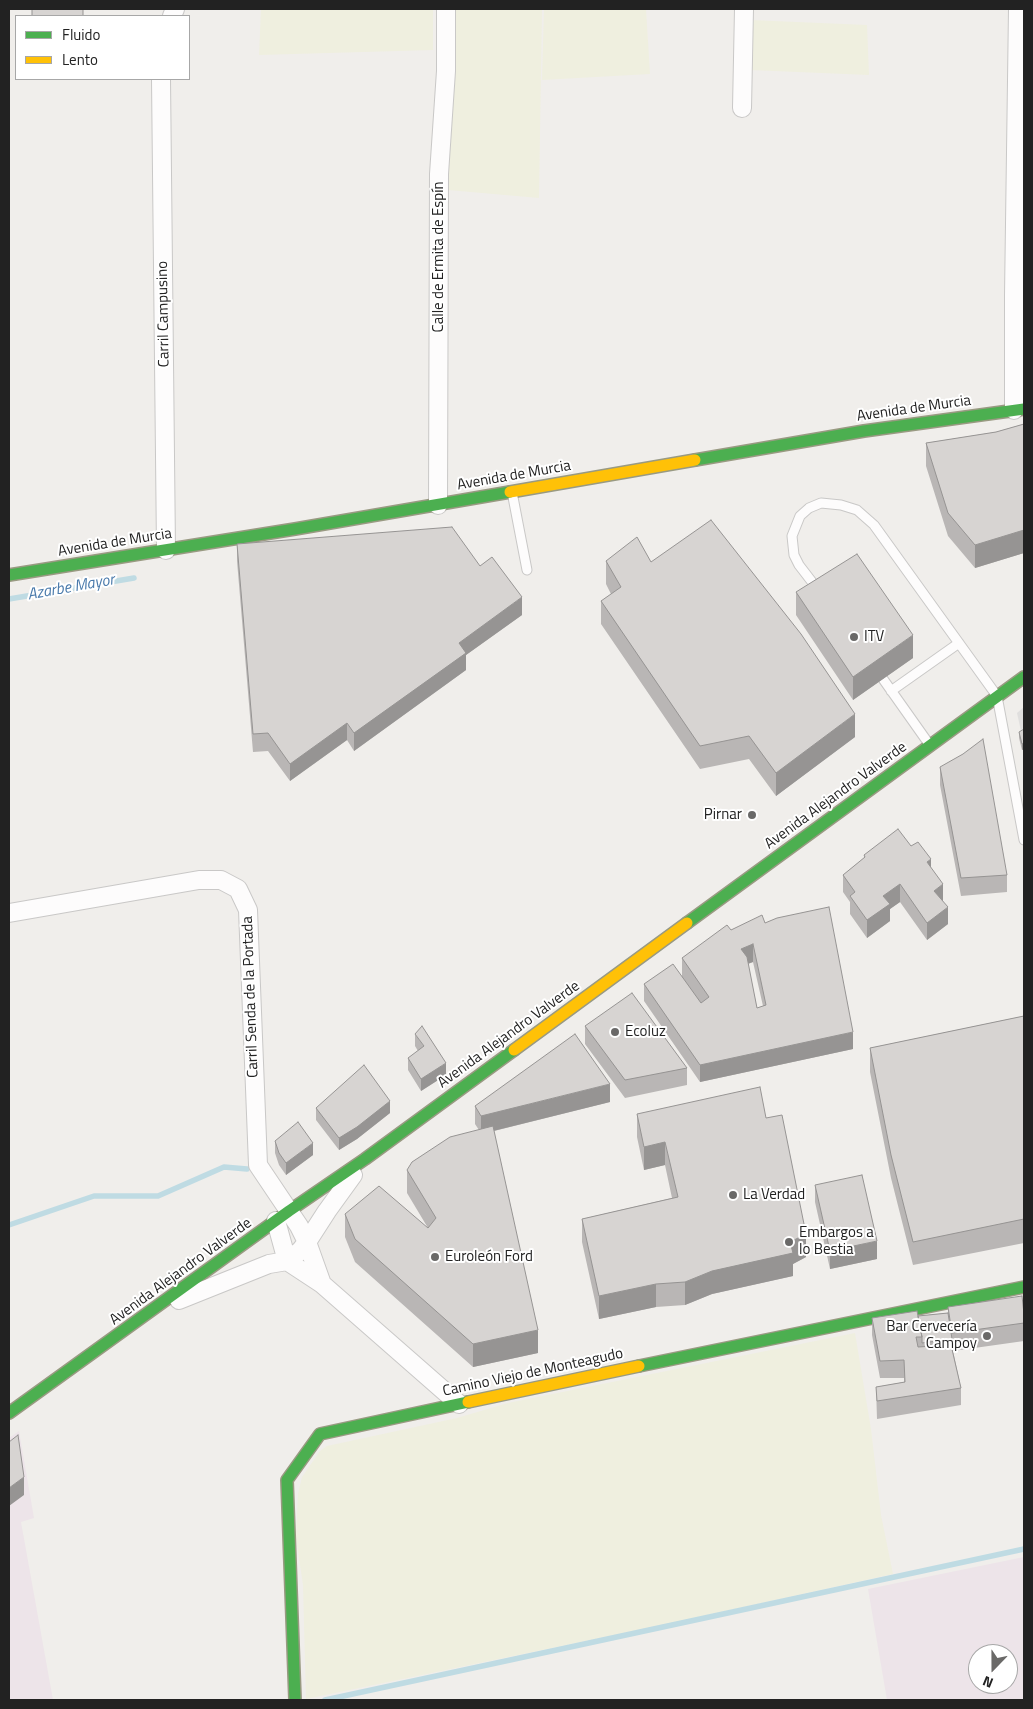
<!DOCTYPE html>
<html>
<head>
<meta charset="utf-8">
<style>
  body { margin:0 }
  #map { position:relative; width:1033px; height:1709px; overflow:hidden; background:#f0eeeb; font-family:"Titillium Web",sans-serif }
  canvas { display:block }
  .frame { position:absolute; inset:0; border:10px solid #222; pointer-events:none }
  .legend { position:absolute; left:15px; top:15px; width:175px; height:65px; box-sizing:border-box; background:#fff; border:1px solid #a7a7a7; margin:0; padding:6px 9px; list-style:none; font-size:15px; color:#222 }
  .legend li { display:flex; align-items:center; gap:10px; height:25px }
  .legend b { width:25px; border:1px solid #a7a7a7 }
  .north { position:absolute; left:968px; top:1644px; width:50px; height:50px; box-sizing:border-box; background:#fff; border:1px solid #a7a7a7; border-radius:50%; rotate:202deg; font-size:14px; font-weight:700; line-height:20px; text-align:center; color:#222 }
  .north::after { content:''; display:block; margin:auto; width:18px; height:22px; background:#6a6968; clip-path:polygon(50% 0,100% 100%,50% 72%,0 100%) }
</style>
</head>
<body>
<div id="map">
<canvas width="1033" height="1709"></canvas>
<div class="frame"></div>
<ul class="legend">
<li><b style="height:6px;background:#4caf50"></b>Fluido</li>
<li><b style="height:6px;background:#ffc107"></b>Lento</li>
</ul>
<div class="north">N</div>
</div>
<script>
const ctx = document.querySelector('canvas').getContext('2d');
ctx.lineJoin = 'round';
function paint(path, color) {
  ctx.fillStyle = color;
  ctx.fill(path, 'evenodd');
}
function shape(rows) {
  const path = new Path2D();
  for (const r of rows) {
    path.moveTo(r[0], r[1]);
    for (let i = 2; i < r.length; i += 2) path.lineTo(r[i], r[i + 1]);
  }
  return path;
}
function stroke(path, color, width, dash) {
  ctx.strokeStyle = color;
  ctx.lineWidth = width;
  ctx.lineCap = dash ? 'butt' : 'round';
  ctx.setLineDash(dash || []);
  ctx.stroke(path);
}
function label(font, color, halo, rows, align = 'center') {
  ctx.font = font + ' "Titillium Web",sans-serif';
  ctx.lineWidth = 4;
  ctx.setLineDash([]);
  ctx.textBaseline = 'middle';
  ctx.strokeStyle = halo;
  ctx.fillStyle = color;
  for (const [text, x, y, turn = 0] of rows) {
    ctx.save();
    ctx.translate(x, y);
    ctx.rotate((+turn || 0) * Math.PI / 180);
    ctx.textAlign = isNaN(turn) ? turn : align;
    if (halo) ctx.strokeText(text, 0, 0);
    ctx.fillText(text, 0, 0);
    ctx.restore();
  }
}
const industrial = shape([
  [19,1431,34,1518,21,1522,53,1700,9,1700,9,1438],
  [1024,1557,1024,1700,887,1700,868,1589],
  [978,1654,1008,1654,1008,1684,978,1684]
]);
const farmland = shape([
  [261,9,433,9,433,50,259,55],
  [453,9,542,9,539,198,448,190],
  [544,9,646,9,650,74,542,80],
  [750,20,867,25,869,75,750,70],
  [855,1333,871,1429,881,1515,893,1574,658,1626,306,1699,303,1585,296,1538,298,1494,302,1477,320,1451,327,1446,457,1418,508,1403]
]);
const parking = shape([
  [1024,707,1024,728,1021,731,1017,713]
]);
const stream = shape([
  [9,599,134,578],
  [9,1225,94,1196,158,1196,224,1167,247,1169],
  [325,1700,1024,1549]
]);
const lane = shape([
  [512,492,527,570],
  [819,591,799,565,794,555,792,536,800,516,809,508,821,503,841,505,857,510,874,525,997,696,1024,840],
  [883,679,929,744],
  [891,691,959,643]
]);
const street = shape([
  [172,16,175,9],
  [161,79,166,550],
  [742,108,744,9],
  [1014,410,1014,295,1018,9],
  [438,505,439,174,446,71,446,9],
  [9,913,199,880,221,880,238,889,248,910,258,1165,299,1226,307,1242,300,1251,287,1261,276,1221],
  [322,1284,307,1242,327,1211,353,1175],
  [179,1300,269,1264,287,1261,322,1284,459,1404]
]);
const fast = shape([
  [695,460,864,431,1024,409],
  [9,575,295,529,510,492],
  [687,923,1024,677],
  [639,1366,1024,1287],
  [9,1413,289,1211,365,1159,514,1050],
  [295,1700,287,1480,320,1434,468,1402]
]);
const slow = shape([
  [510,492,695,460],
  [514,1050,687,923],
  [468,1402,639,1366]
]);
const wall = shape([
  [1024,424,1024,553,975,568,948,536,926,466,926,443,996,432],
  [237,544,480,566,522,615,466,655,466,670,354,751,347,740,290,781,268,751,253,752,237,561],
  [606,561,651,562,855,737,776,796,749,759,700,769,601,624,601,601,611,594,606,584],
  [796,592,913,658,853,700,796,615],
  [1024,729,1024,749,1022,750,1019,738,1019,732],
  [940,767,1007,875,1007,892,961,896,940,785],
  [911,846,931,868,943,901,948,924,927,940,900,902,890,909,890,921,867,938,850,914,850,902,843,892,843,875,864,858,864,855],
  [765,923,853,1049,700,1082,644,1001,644,984,682,976,682,958,731,930],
  [753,962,763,1006,757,1008,748,964],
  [1024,1016,1024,1243,913,1265,891,1178,870,1072,870,1048],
  [585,1026,687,1068,687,1085,625,1098,585,1044],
  [415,1034,446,1075,421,1091,408,1070,408,1058,418,1051,415,1046],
  [610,1102,494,1131,538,1353,473,1367,355,1262,345,1237,345,1214,428,1228,407,1193,407,1170,479,1130,475,1124,475,1106],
  [316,1108,390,1113,357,1139,339,1150,316,1120],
  [637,1114,766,1118,806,1257,793,1264,793,1276,712,1294,685,1305,656,1307,599,1319,582,1242,582,1219,672,1198,665,1165,644,1170,637,1137],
  [275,1141,313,1155,286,1175,279,1165,275,1153],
  [815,1185,877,1259,830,1269,815,1202],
  [948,1307,1024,1314,1024,1341,953,1351,961,1388,961,1405,877,1419,876,1387,904,1382,904,1378,880,1378,872,1335,872,1318,918,1316,948,1313]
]);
const shadedWall = shape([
  [1024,530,1024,553,975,568,975,545],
  [522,597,522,615,466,655,466,670,354,751,354,733,459,643],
  [913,635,913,658,853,700,853,677],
  [855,714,855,737,776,796,776,773],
  [347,723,347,740,290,781,290,764],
  [1024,743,1024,749,1022,750,1022,744],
  [931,859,931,877,927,862],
  [900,884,900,902,890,909,890,921,867,938,867,920,883,896],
  [943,884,943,902,934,891],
  [948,907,948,924,927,940,927,923],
  [753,944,753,962,741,966,741,949],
  [853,1032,853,1049,700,1082,700,1065],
  [446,1063,446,1075,421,1091,421,1079],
  [610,1084,610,1102,481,1134,481,1116],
  [390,1101,390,1113,357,1139,339,1150,339,1138],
  [665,1142,665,1165,644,1170,644,1147],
  [313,1143,313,1155,286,1175,286,1163],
  [806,1234,806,1257,793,1264,793,1276,712,1294,685,1305,685,1282,712,1271,790,1242],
  [877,1241,877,1259,830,1269,830,1251],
  [656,1284,656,1307,599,1319,599,1296],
  [538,1330,538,1353,473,1367,473,1344],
  [24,1477,24,1495,9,1506,9,1488]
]);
const building = shape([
  [32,9,83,9,83,16,32,16,32,9],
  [1024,424,1024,530,975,545,948,513,926,443,996,432,1024,424],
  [711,520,801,634,855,714,776,773,749,736,700,746,601,601,621,587,606,561,637,537,651,562,711,520],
  [452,527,480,566,492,557,522,597,459,643,466,653,354,733,347,723,290,764,268,733,253,734,237,544,452,527],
  [857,554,913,635,853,677,796,592,857,554],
  [1024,729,1024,743,1022,744,1019,732,1024,729],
  [983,739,1007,875,961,878,940,767,963,754,983,739],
  [898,829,911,846,918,842,931,859,927,862,943,884,934,891,948,907,927,923,900,884,883,896,890,904,867,920,850,896,855,892,843,875,865,857,864,855,898,829],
  [829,907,853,1032,700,1065,644,984,673,964,701,1003,709,997,682,958,727,925,731,930,762,915,765,923,777,918,829,907],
  [753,944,766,1005,757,1008,747,957,741,949,753,944],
  [632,993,687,1068,625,1080,585,1026,632,993],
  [1024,1016,1024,1219,913,1242,891,1155,870,1048,1024,1016],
  [422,1026,446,1063,421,1079,408,1058,424,1046,415,1034,422,1026],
  [575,1034,610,1084,481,1116,475,1106,575,1034],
  [364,1065,390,1101,357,1127,339,1138,316,1108,364,1065],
  [760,1087,766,1118,782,1115,806,1234,790,1242,793,1253,712,1271,685,1282,656,1284,599,1296,582,1219,678,1197,665,1142,644,1147,637,1114,760,1087],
  [298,1122,313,1143,286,1163,279,1153,275,1141,298,1122],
  [493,1126,538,1330,473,1344,355,1239,345,1214,379,1186,428,1228,436,1218,407,1170,412,1162,450,1137,493,1126],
  [862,1175,877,1241,830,1251,815,1185,862,1175],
  [1022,1296,1024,1314,1024,1323,952,1333,948,1307,1022,1296],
  [917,1311,922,1337,916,1337,918,1347,951,1345,961,1388,877,1401,876,1387,905,1382,904,1360,880,1361,872,1318,917,1311],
  [948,1313,952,1339,922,1343,922,1337,918,1316,948,1313],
  [18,1435,24,1477,9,1488,9,1442,18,1435]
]);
const markers = [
  [854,637,5,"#6a6968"],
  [752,815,5,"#6a6968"],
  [615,1032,5,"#6a6968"],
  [733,1195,5,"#6a6968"],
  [789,1242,5,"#6a6968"],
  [435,1257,5,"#6a6968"],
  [987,1336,5,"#6a6968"]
];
const streetNames = [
  ["Calle de Ermita de Espín",439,257,-90],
  ["Carril Campusino",164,314,-91],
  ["Avenida de Murcia",914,409,-8],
  ["Avenida de Murcia",514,476,-10],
  ["Avenida de Murcia",115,543,-9],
  ["Avenida Alejandro Valverde",836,796,-36],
  ["Carril Senda de la Portada",251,997,-92],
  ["Avenida Alejandro Valverde",509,1035,-36],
  ["Avenida Alejandro Valverde",181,1272,-36],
  ["Camino Viejo de Monteagudo",533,1373,-12]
];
const poiNames = [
  ["ITV",864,637],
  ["Pirnar",742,815,"right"],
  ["Ecoluz",625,1032],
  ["La Verdad",743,1195],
  ["Embargos a",799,1233],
  ["lo Bestia",799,1250],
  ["Euroleón Ford",445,1257],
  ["Bar Cervecería",977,1327,"right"],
  ["Campoy",977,1344,"right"]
];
const waterNames = [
  ["Azarbe Mayor",71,588,-10]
];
paint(industrial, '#ede4e9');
paint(farmland, '#efefdf');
paint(parking, '#e0dfde');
stroke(stream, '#bfdbe3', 5.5);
stroke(lane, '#c9c8c7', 11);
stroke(street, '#c9c8c7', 20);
stroke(fast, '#999a82', 14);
stroke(slow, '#999a82', 14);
stroke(lane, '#fdfcfc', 9);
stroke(street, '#fdfcfc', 18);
stroke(fast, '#4caf50', 11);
stroke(slow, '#ffc107', 11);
paint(wall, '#b9b6b5');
paint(shadedWall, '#969493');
paint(building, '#d7d4d2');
stroke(building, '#969493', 1);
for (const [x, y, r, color] of markers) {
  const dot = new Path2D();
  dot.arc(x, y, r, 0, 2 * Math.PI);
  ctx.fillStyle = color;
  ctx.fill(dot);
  stroke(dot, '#fff', 2);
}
label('15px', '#222', '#fff', streetNames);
label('15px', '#222', '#fff', poiNames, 'left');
label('italic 16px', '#4a7aab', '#fff', waterNames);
</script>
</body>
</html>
